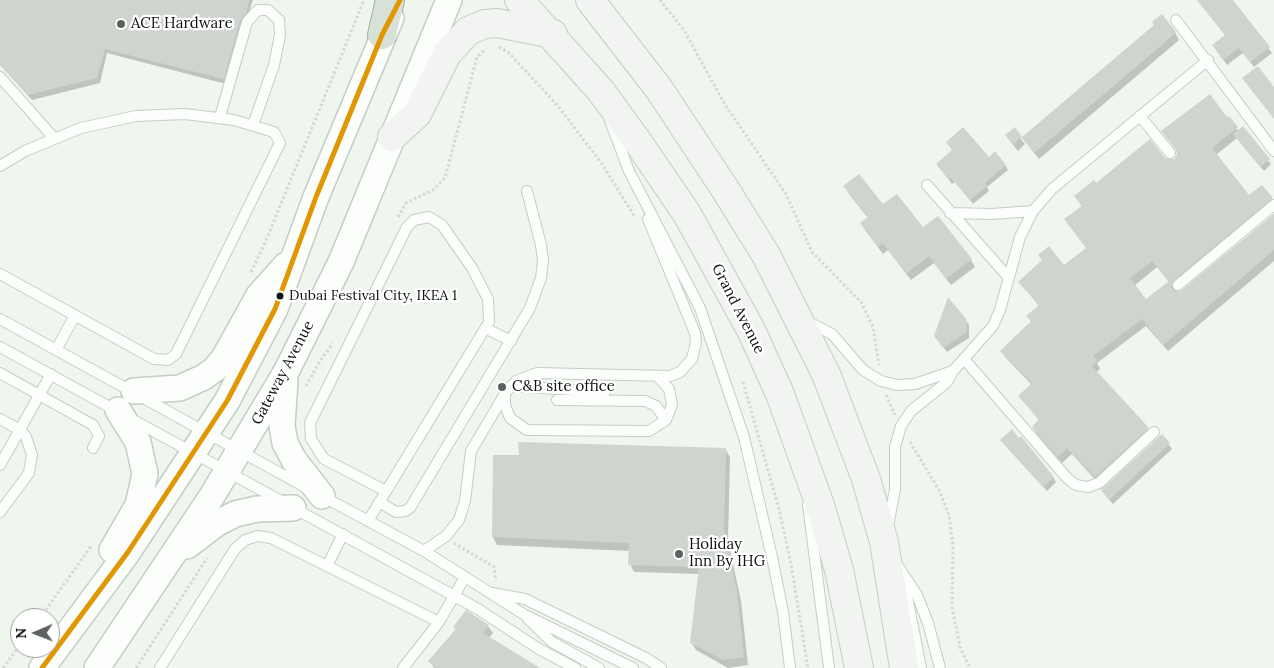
<!DOCTYPE html>
<html>
<head>
<meta charset="utf-8">
<style>
  body { margin:0 }
  #map { position:relative; width:1274px; height:668px; overflow:hidden; background:#eef6ee; font-family:Lora,serif }
  canvas { display:block }
  .north { position:absolute; left:10px; top:608px; width:50px; height:50px; box-sizing:border-box; background:#fff; border:1px solid #9fa19f; border-radius:50%; rotate:269deg; font-size:14px; font-weight:700; line-height:20px; text-align:center; color:#0e130f }
  .north::after { content:''; display:block; margin:auto; width:18px; height:22px; background:#5c625d; clip-path:polygon(50% 0,100% 100%,50% 72%,0 100%) }
</style>
</head>
<body>
<div id="map">
<canvas width="1274" height="668"></canvas>
<div class="north">N</div>
</div>
<script>
const ctx = document.querySelector('canvas').getContext('2d');
ctx.lineJoin = 'round';
function paint(path, color) {
  ctx.fillStyle = color;
  ctx.fill(path, 'evenodd');
}
function shape(rows) {
  const path = new Path2D();
  for (const r of rows) {
    path.moveTo(r[0], r[1]);
    for (let i = 2; i < r.length; i += 2) path.lineTo(r[i], r[i + 1]);
  }
  return path;
}
function stroke(path, color, width, dash) {
  ctx.strokeStyle = color;
  ctx.lineWidth = width;
  ctx.lineCap = dash ? 'butt' : 'round';
  ctx.setLineDash(dash || []);
  ctx.stroke(path);
}
function label(font, color, halo, rows, align = 'center') {
  ctx.font = font + ' Lora,serif';
  ctx.lineWidth = 4.5;
  ctx.setLineDash([]);
  ctx.textBaseline = 'middle';
  ctx.strokeStyle = halo;
  ctx.fillStyle = color;
  for (const [text, x, y, turn = 0] of rows) {
    ctx.save();
    ctx.translate(x, y);
    ctx.rotate((+turn || 0) * Math.PI / 180);
    ctx.textAlign = isNaN(turn) ? turn : align;
    if (halo) ctx.strokeText(text, 0, 0);
    ctx.fillText(text, 0, 0);
    ctx.restore();
  }
}
const shadow = shape([
  [0,0,253,0,226,84,107,53,100,83,32,100,0,65],
  [1197,0,1232,0,1272,53,1254,67,1243,53,1227,65,1216,50,1226,36],
  [1155,26,1175,32,1179,40,1039,159,1027,144],
  [1227,119,1271,164,1264,171,1237,138,1216,155,1249,197,1262,187,1274,203,1177,287,1176,291,1183,292,1274,214,1274,261,1168,351,1146,326,1097,363,1100,369,1096,372,1152,436,1099,484,1072,454,1062,463,1037,434,1033,427,1040,421,1019,396,1032,385,1006,358,1001,351,1031,322,1028,316,1039,306,1020,282,1064,267,1087,249,1066,220,1082,207,1076,196,1096,185,1164,159,1174,160,1178,155,1177,151,1162,131],
  [1157,267,1169,282,1146,301,1134,286],
  [1016,133,1025,144,1018,151,1011,142],
  [1005,165,1008,170,987,187,989,191,973,204,955,182,952,184,940,168],
  [849,194,883,206,923,229,971,260,975,267,951,285,934,263,911,280,888,250,883,254,865,230,861,223,868,218],
  [965,319,969,325,969,338,947,352,939,341],
  [1162,435,1172,449,1113,504,1102,491],
  [1005,445,1053,477,1056,482,1047,491],
  [725,449,730,457,728,540,741,601,748,665,728,668,696,650,691,642,700,574,634,572,630,564,630,551,497,545,493,537],
  [488,626,493,633,489,638,538,668,434,668,430,661,456,630,455,627]
]);
const building = shape([
  [0,0,249,0,246,13,240,20,224,79,105,49,97,78,28,95,0,65],
  [1197,0,1233,0,1270,47,1250,62,1239,48,1223,60,1212,45,1225,35],
  [1162,14,1176,32,1156,50,1034,153,1021,137,1013,145,1005,135,1015,127,1022,137,1154,25,1152,22],
  [1258,66,1274,87,1274,119,1242,78],
  [1210,94,1227,117,1229,116,1238,127,1212,148,1249,195,1262,185,1273,198,1174,280,1171,287,1176,292,1182,290,1274,214,1274,250,1163,345,1142,319,1093,356,1097,361,1092,366,1149,428,1095,477,1067,448,1058,457,1032,427,1039,419,1018,396,1032,383,1000,351,1031,321,1026,316,1039,305,1018,282,1042,260,1038,255,1049,246,1064,265,1086,248,1064,219,1082,206,1074,196,1094,180,1096,183,1150,139,1165,158,1174,159,1177,155,1176,149,1161,131],
  [1152,261,1169,281,1146,299,1130,278],
  [1243,126,1270,159,1260,167,1233,134],
  [963,127,989,157,995,151,1006,165,985,183,987,186,970,200,951,178,949,180,936,164,952,150,946,142],
  [859,174,883,204,897,194,923,227,938,216,972,259,946,279,929,256,906,274,883,243,878,247,860,223,868,217,843,186],
  [948,297,966,319,967,332,943,348,934,336],
  [1012,429,1019,438,1021,436,1054,477,1043,487,1000,440],
  [1162,434,1170,443,1109,500,1101,490],
  [518,442,726,448,724,531,737,592,744,657,723,660,690,643,699,567,628,565,629,543,492,537,493,455,519,455],
  [466,610,489,625,483,633,540,668,436,668,428,661,456,629,453,627]
]);
const path = shape([
  [660,0,684,30,724,103,786,194,812,252,861,302,873,327,879,365],
  [499,47,508,52,558,106,602,164,635,217],
  [398,217,406,203,433,190,445,178,477,57,486,49],
  [251,272,265,243,364,0],
  [743,382,779,509,791,564,808,668],
  [306,386,320,361,333,343],
  [886,395,895,415],
  [910,442,939,490,949,515,953,546,952,607,960,647,970,668],
  [454,543,494,567,496,581],
  [40,618,92,545],
  [3,668,20,645],
  [136,668,207,558]
]);
const service = shape([
  [1176,20,1274,151],
  [0,77,54,138],
  [1140,116,1170,153],
  [220,117,247,22,258,10,268,10,279,20,280,35,274,65,253,125],
  [609,118,629,171,700,308,744,437,772,557,783,612,790,668],
  [0,166,25,151,81,128,136,116,185,114,234,120,274,132,280,143,176,354,168,360,154,359,0,274],
  [927,185,1009,278],
  [950,213,992,214,1033,211],
  [1178,285,1274,205],
  [0,319,307,488],
  [805,320,832,334,863,370,881,381,897,385,915,384,953,371],
  [487,329,511,341],
  [0,347,478,609,539,649,575,668],
  [56,350,75,315],
  [964,359,1067,478,1076,485,1088,487,1099,483,1154,432],
  [0,373,93,425,99,436,93,448],
  [511,386,605,392],
  [505,395,505,405,510,418,527,430,649,431,666,420,672,405,669,389,658,377],
  [557,400,645,401,656,406,666,420],
  [0,419,20,430,26,437,32,455,29,473,0,512],
  [0,465,51,374],
  [322,496,424,551,525,615,633,668],
  [379,502,396,512,405,511,410,508,530,308,541,278,543,261,541,245,527,191],
  [808,505,829,668],
  [368,521,489,322,488,299,472,268,442,225,429,217,414,220,407,227,310,423,311,439,324,459,386,491],
  [888,526,895,489,895,447,901,426,911,411,947,382,953,371,993,326,1000,310,1020,237,1033,211,1052,189,1208,60],
  [424,551,446,536,459,520,465,501,471,451,506,392,516,381,537,373,670,376,680,372,692,359,696,342,695,333,648,219],
  [894,560,917,595,928,623,940,668],
  [327,566,343,534],
  [903,576,921,668],
  [492,593,525,599,646,658,661,668],
  [528,619,552,642,599,668],
  [160,668,235,549,245,540,258,536,271,538,439,622],
  [403,668,439,622,465,577]
]);
const tertiary = shape([
  [285,380,282,426,285,443,294,460,322,496],
  [134,391,180,388,204,377,215,369,224,358,259,295,286,265],
  [187,546,216,524,235,514,257,509,293,508],
  [112,550,138,505,145,474,138,442,118,410],
  [42,668,128,552,227,401,275,309,316,197,391,18],
  [97,668,212,496,286,372,341,262,449,0]
]);
const secondary = shape([
  [519,0,601,91,640,145,687,214,751,330,780,394,821,508,839,570,859,668],
  [590,0,659,89,725,189,766,255,826,374,866,479,884,542,904,668],
  [392,137,417,114,447,54,468,31,485,24,497,23,553,34]
]);
const motorway = shape([
  [382,35,390,0]
]);
const bus1 = shape([
  [42,668,128,552,227,401,275,309,316,197,382,35,400,0]
]);
const markers = [
  [121,24,5,"#5c625d"],
  [280,296,4.5,"#0e130f"],
  [502,387,5,"#5c625d"],
  [679,554,5,"#5c625d"]
];
const busNames = [
  ["Dubai Festival City, IKEA 1",289,296]
];
const poiNames = [
  ["ACE Hardware",131,24],
  ["C&B site office",512,387],
  ["Holiday",689,545],
  ["Inn By IHG",689,562]
];
const streetNames = [
  ["Grand Avenue",738,309,63],
  ["Gateway Avenue",283,373,-62]
];
paint(shadow, '#0003');
paint(building, '#cfd4cf');
stroke(service, '#c6ccc6', 12);
stroke(tertiary, '#c6ccc6', 28);
stroke(secondary, '#c6ccc6', 30);
stroke(motorway, '#a3afa3', 30);
stroke(path, '#d5d8d5', 3, [2.5, 2.5]);
stroke(service, '#fcfefc', 10);
stroke(tertiary, '#fcfefc', 25);
stroke(secondary, '#f1f4f1', 28);
stroke(motorway, '#d8e1d8', 28);
stroke(bus1, '#e09702', 5);
for (const [x, y, r, color] of markers) {
  const dot = new Path2D();
  dot.arc(x, y, r, 0, 2 * Math.PI);
  ctx.fillStyle = color;
  ctx.fill(dot);
  stroke(dot, '#fff', 2);
}
label('14px', '#0e130f', '#fff', busNames, 'left');
label('15px', '#0e130f', '#fff', poiNames, 'left');
label('15px', '#0e130f', '#fff', streetNames);
</script>
</body>
</html>
